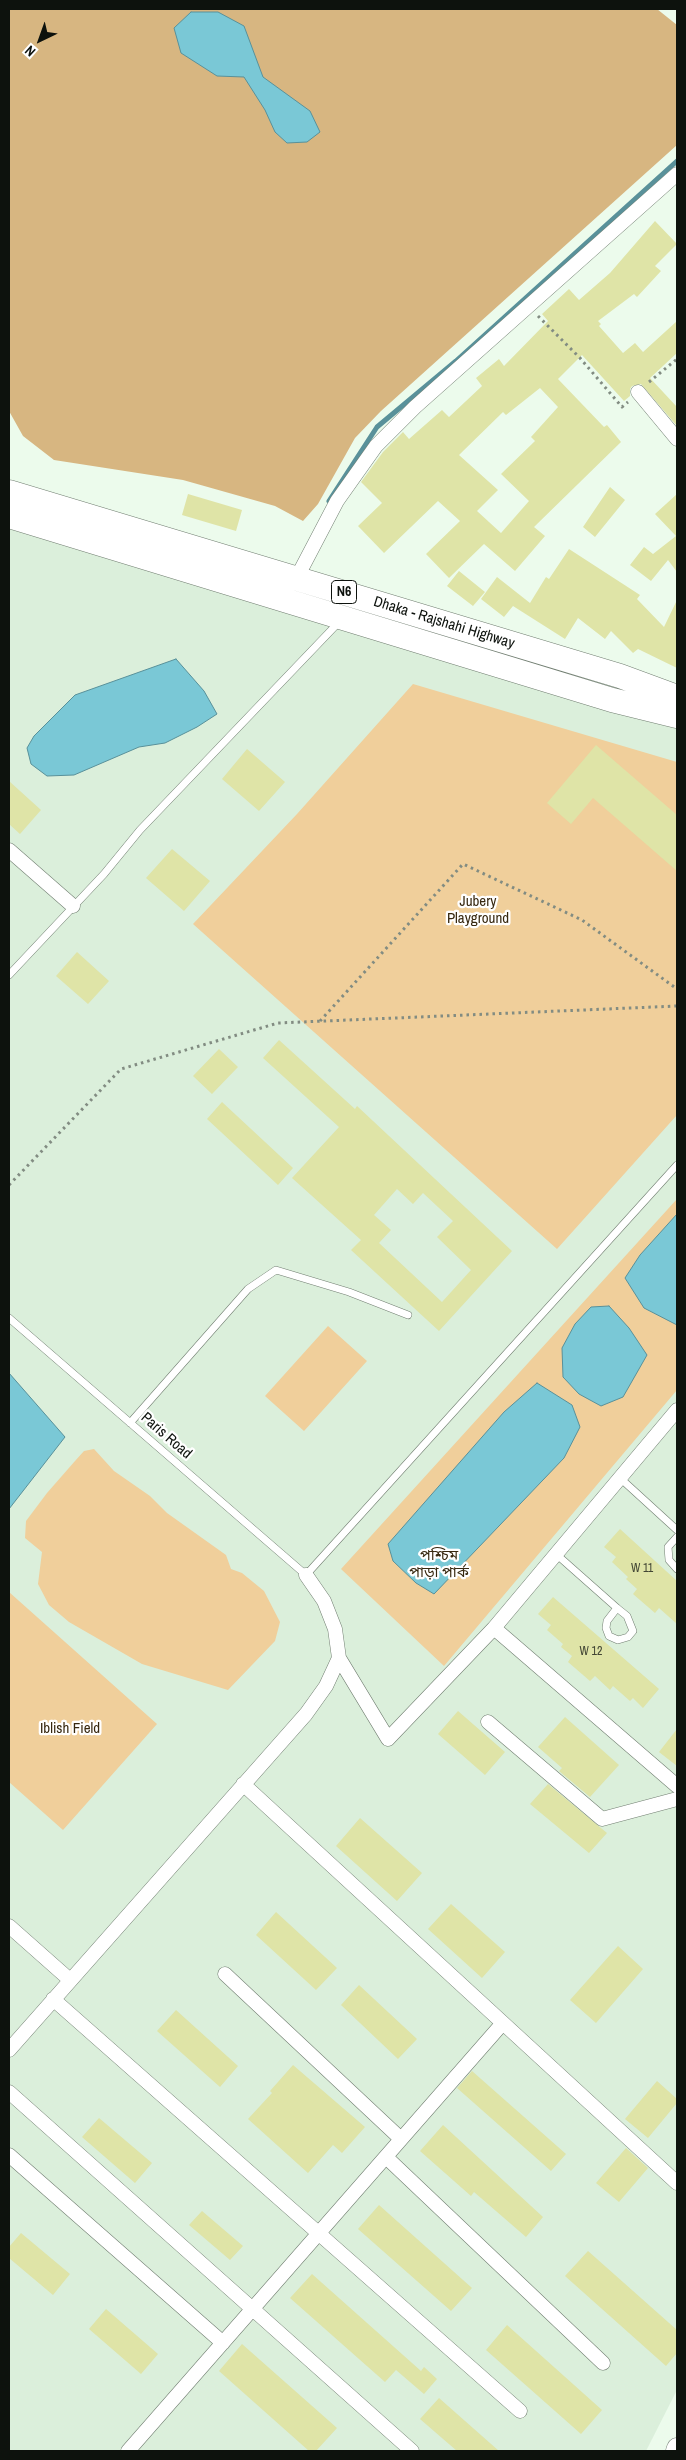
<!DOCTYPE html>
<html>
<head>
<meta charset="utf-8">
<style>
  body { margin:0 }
  #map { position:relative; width:686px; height:2460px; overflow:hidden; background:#ecfbec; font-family:"Archivo Narrow",sans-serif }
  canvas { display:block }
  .frame { position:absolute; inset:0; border:10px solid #0d120d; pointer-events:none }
  .north { position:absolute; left:15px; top:15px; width:50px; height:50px; -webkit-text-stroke:4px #fff; paint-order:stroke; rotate:222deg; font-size:14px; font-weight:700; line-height:20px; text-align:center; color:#0d120d }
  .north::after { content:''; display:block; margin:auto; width:18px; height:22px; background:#0d120d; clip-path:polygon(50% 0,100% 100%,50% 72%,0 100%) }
</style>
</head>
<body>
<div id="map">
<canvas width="686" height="2460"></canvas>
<div class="frame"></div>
<div class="north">N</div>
</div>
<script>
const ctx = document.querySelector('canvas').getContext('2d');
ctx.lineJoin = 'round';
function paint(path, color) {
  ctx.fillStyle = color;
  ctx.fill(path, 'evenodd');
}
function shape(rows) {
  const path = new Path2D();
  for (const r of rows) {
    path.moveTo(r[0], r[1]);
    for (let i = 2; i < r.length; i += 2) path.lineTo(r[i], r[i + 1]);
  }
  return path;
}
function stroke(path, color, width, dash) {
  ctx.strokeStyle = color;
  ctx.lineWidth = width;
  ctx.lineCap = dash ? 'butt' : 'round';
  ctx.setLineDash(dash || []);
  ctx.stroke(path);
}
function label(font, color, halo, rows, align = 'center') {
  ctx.font = font + ' "Archivo Narrow","Noto Sans Bengali",sans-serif';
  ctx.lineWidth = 4.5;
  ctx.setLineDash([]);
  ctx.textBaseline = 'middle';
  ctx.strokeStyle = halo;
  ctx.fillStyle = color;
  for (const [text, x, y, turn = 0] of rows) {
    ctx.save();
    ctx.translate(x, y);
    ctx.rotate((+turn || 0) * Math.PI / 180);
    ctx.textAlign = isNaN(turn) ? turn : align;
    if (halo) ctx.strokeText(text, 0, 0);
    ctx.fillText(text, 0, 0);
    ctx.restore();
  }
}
const built = shape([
  [9,521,677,724,677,2390,646,2451,9,2451]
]);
const green = shape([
  [413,684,677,762,677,1115,557,1249,193,924,297,814],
  [677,1199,677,1390,444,1666,341,1569],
  [328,1326,367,1361,304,1431,265,1396],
  [94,1449,114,1471,150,1496,167,1513,226,1555,231,1569,242,1573,264,1591,280,1622,275,1641,228,1690,142,1664,69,1622,49,1605,38,1584,42,1552,25,1538,26,1521,47,1493,75,1461,84,1451],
  [9,1592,157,1724,63,1830,9,1782]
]);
const forest = shape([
  [9,9,657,9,677,25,677,145,381,411,355,438,318,504,303,521,275,506,183,480,54,460,23,436,9,411]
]);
const water = shape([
  [191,12,218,12,244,26,263,77,310,111,320,132,307,142,287,143,275,132,265,110,244,77,217,76,181,53,174,28,191,12],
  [176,659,204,691,217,714,197,727,165,743,139,747,74,775,47,776,31,764,27,748,34,736,75,695,176,659],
  [677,1214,677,1325,644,1308,625,1278,640,1255,677,1214],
  [609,1306,629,1328,647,1355,623,1397,601,1406,579,1394,563,1377,562,1348,575,1324,591,1307,609,1306],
  [9,1373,65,1437,9,1509,9,1373],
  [537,1383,572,1405,580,1427,564,1458,434,1594,416,1583,393,1561,388,1544,504,1412,537,1383]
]);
const stream = shape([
  [329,501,377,427,456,361,677,161]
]);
const building = shape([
  [655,221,677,244,655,266,661,271,637,297,634,294,598,321,601,324,599,326,623,353,635,343,643,352,677,321,677,353,650,378,677,407,677,426,641,384,632,386,630,389,630,396,624,401,582,355,558,379,604,427,607,425,621,442,534,527,545,536,515,571,484,544,449,578,426,554,460,521,438,501,384,553,358,526,382,503,361,482,383,452,403,432,409,439,442,410,449,417,482,386,476,378,499,359,504,366,548,321,542,314,569,289,579,300,610,273],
  [540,388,558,407,531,437,535,441,501,474,529,501,501,533,477,511,498,490,459,455,503,412,506,415],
  [610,487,625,500,595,537,583,527],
  [188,494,242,510,236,531,182,515],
  [677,494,677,572,668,560,651,581,630,565,644,547,653,554,676,536,655,514],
  [569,549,640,595,637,599,664,627,677,600,677,668,638,649,633,653,611,631,605,639,578,618,565,639,513,606,504,617,481,599,497,577,530,603,546,577,549,579],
  [459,571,485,592,473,606,447,586],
  [596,745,677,815,677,871,593,798,571,824,547,803],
  [247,749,285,782,259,811,222,779],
  [9,781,41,810,20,834,9,824],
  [172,849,210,881,184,911,146,878],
  [77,952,109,981,88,1004,56,976],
  [279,1040,355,1109,357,1106,512,1251,439,1331,351,1250,361,1240,292,1178,339,1127,263,1058],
  [397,1189,413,1204,423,1193,453,1221,437,1237,471,1270,442,1302,379,1243,391,1230,374,1215],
  [219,1049,238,1067,212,1094,193,1076],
  [222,1102,293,1168,278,1185,207,1119],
  [620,1529,677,1581,677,1624,659,1608,655,1613,633,1594,637,1589,626,1579,628,1577,612,1562,616,1557,604,1547],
  [553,1597,659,1689,643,1708,633,1698,630,1701,613,1686,610,1690,595,1676,590,1681,568,1662,572,1656,561,1647,563,1644,547,1630,551,1625,538,1614],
  [458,1711,505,1752,485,1775,438,1734],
  [565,1717,619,1765,590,1797,559,1771,562,1768,538,1747],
  [677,1729,677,1766,659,1752],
  [548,1784,607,1833,589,1853,530,1804],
  [360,1818,422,1873,397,1901,336,1846],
  [451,1904,505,1952,482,1978,428,1929],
  [276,1912,337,1968,316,1990,256,1935],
  [618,1946,643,1969,596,2023,570,2000],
  [359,1985,417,2039,398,2059,341,2005],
  [176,2010,238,2066,220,2087,157,2031],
  [293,2065,365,2127,342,2153,333,2145,308,2173,248,2119,272,2093,270,2091],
  [472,2071,566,2154,551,2171,457,2088],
  [657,2081,677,2099,677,2103,648,2138,625,2119],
  [99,2118,152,2163,135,2183,82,2137],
  [443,2125,543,2217,526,2237,474,2192,471,2196,420,2151],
  [626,2148,648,2168,619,2202,596,2183],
  [379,2205,472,2288,451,2311,358,2229],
  [202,2211,243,2246,230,2260,189,2225],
  [21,2233,70,2274,53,2295,9,2258,9,2247],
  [588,2251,677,2330,677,2353,666,2366,565,2276],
  [312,2274,421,2371,424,2367,437,2379,424,2394,396,2370,385,2382,290,2298],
  [106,2309,158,2354,141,2374,89,2329],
  [507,2325,602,2410,581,2434,486,2350],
  [242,2344,337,2428,316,2451,309,2451,219,2371],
  [439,2398,499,2451,457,2451,420,2419]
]);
const path = shape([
  [538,316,580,358,622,407,628,402],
  [649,382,677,359],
  [320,1021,463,864,582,920,677,989],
  [9,1185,121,1069,278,1023,677,1006]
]);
const service = shape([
  [9,975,104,874,140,830,340,621],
  [9,1318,306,1575,677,1165],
  [130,1423,248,1289,276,1270,349,1292,408,1315],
  [620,1478,677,1530],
  [677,1537,668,1547,669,1560,677,1569],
  [556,1554,617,1608,627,1616,633,1631,628,1637,618,1640,609,1636,606,1628,607,1621,617,1608]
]);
const minor = shape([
  [638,392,677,439],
  [294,583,337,501,376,446,415,407,677,174],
  [9,850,73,906],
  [677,1410,494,1628,677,1786],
  [339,1658,388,1739,494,1628],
  [488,1722,602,1819,677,1799],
  [243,1784,677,2183],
  [9,1926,70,1980],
  [225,1974,401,2139],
  [53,1999,520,2411],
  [9,2050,306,1714,326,1686,339,1658,335,1629,324,1601,306,1575],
  [9,2092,412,2451],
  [9,2155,223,2343],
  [386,2157,603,2363],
  [128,2451,502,2024]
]);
const secondary = shape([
  [676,2451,677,2448]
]);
const trunk = shape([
  [9,492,620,676,677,697],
  [9,516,612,700,677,716]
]);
const numberNames = [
  ["W 11",642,1569],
  ["W 12",591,1652]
];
const shields = [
  [344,592,25]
];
const shieldNames = [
  ["N6",344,592]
];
const streetNames = [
  ["Dhaka - Rajshahi Highway",444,623,17],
  ["Paris Road",166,1436,41]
];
const parkNames = [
  ["Jubery",478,902],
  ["Playground",478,919],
  ["পশ্চিম",439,1556],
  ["পাড়া পার্ক",439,1573],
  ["Iblish Field",70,1729]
];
paint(built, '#dbefdb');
paint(green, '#f0cf9b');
paint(forest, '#d7b681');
paint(water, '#7ac8d6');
stroke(water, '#59919a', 1);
stroke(stream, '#59919a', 5);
paint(building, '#dfe4a7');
stroke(service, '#727f72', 8);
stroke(minor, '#727f72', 15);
stroke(secondary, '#727f72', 21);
stroke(trunk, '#727f72', 25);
stroke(path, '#828c82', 3, [2.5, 4]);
stroke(service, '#fff', 7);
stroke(minor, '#fff', 14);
stroke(secondary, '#fff', 20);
stroke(trunk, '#fff', 24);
label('12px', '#424634', null, numberNames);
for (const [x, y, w] of shields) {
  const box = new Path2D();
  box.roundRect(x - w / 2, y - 11.5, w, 23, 4);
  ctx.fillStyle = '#fff';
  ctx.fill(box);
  stroke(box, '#0d120d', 1);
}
label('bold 14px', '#0d120d', null, shieldNames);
label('15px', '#0d120d', '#fff', streetNames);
label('15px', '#372810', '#fff', parkNames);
</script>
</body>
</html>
